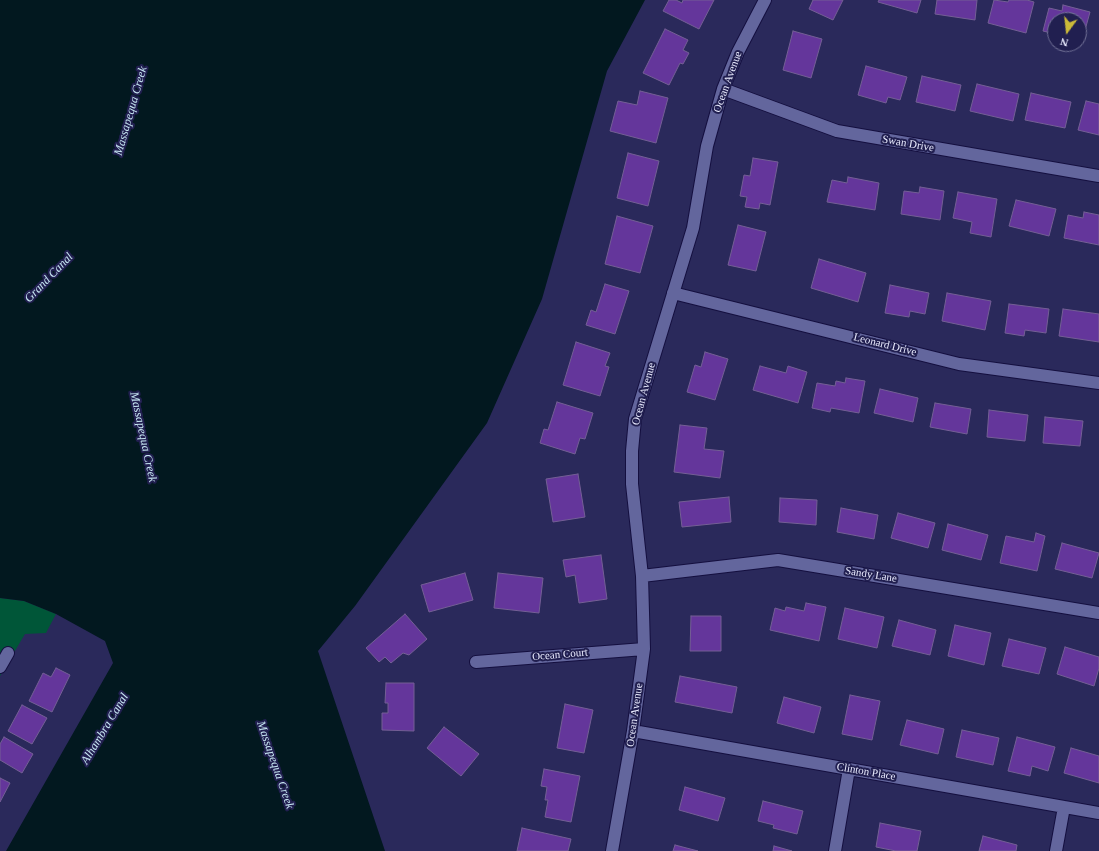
<!DOCTYPE html>
<html>
<head>
<meta charset="utf-8">
<style>
  body { margin:0 }
  #map { position:relative; width:1099px; height:851px; overflow:hidden; background:#2a295b; font-family:"Times New Roman",serif }
  canvas { display:block }
  .north { position:absolute; left:1047px; top:12px; width:40px; height:40px; box-sizing:border-box; background:#211f50; border:1px solid #717196; border-radius:50%; rotate:195deg; font-size:11px; font-weight:700; line-height:16px; text-align:center; color:#e9ebfe }
  .north::after { content:''; display:block; margin:auto; width:14px; height:18px; background:#cbb939; clip-path:polygon(50% 0,100% 100%,50% 72%,0 100%) }
</style>
</head>
<body>
<div id="map">
<canvas width="1099" height="851"></canvas>
<div class="north">N</div>
</div>
<script>
const ctx = document.querySelector('canvas').getContext('2d');
ctx.lineJoin = 'round';
function paint(path, color) {
  ctx.fillStyle = color;
  ctx.fill(path, 'evenodd');
}
function shape(rows) {
  const path = new Path2D();
  for (const r of rows) {
    path.moveTo(r[0], r[1]);
    for (let i = 2; i < r.length; i += 2) path.lineTo(r[i], r[i + 1]);
  }
  return path;
}
function stroke(path, color, width, dash) {
  ctx.strokeStyle = color;
  ctx.lineWidth = width;
  ctx.lineCap = dash ? 'butt' : 'round';
  ctx.setLineDash(dash || []);
  ctx.stroke(path);
}
function label(font, color, halo, rows, align = 'center') {
  ctx.font = font + ' "Times New Roman",serif';
  ctx.lineWidth = 4;
  ctx.setLineDash([]);
  ctx.textBaseline = 'middle';
  ctx.strokeStyle = halo;
  ctx.fillStyle = color;
  for (const [text, x, y, turn = 0] of rows) {
    ctx.save();
    ctx.translate(x, y);
    ctx.rotate((+turn || 0) * Math.PI / 180);
    ctx.textAlign = isNaN(turn) ? turn : align;
    if (halo) ctx.strokeText(text, 0, 0);
    ctx.fillText(text, 0, 0);
    ctx.restore();
  }
}
const green = shape([
  [0,598,24,601,56,614,46,633,25,634,0,676]
]);
const water = shape([
  [0,0,645,0,607,71,542,299,487,423,355,606,318,651,385,851,6,851,113,663,105,641,56,614,24,601,0,598]
]);
const building = shape([
  [669,0,676,0,682,3,683,0,714,0,699,29,663,11,669,0],
  [813,0,843,0,833,20,809,9,813,0],
  [879,0,921,0,917,13,878,2,879,0],
  [937,0,977,0,975,20,935,14,937,0],
  [994,0,1008,2,1009,0,1027,0,1034,2,1026,33,988,23,994,0],
  [1063,5,1090,12,1082,41,1079,40,1079,20,1055,20,1055,34,1043,31,1049,8,1062,11,1063,5],
  [665,29,688,40,683,50,689,53,683,64,680,63,669,85,643,73,665,29],
  [793,31,822,39,811,78,783,70,793,31],
  [866,66,907,77,900,100,888,97,886,103,858,95,866,66],
  [922,76,961,85,955,111,916,102,922,76],
  [977,84,1019,94,1013,121,970,111,977,84],
  [640,91,668,98,656,143,610,131,618,101,637,105,640,91],
  [1031,93,1071,102,1065,128,1025,120,1031,93],
  [1086,101,1099,104,1099,135,1078,130,1086,101],
  [628,153,659,161,648,206,617,198,628,153],
  [753,158,778,162,770,205,760,203,759,209,745,207,747,197,740,196,744,175,750,176,753,158],
  [848,177,879,183,875,210,827,202,832,180,847,183,848,177],
  [920,187,944,191,940,220,901,214,904,191,919,193,920,187],
  [958,192,997,199,991,237,970,233,972,222,953,218,958,192],
  [1016,200,1056,209,1049,236,1009,226,1016,200],
  [1084,212,1099,215,1099,245,1064,238,1068,215,1083,218,1084,212],
  [617,216,653,226,640,273,605,264,617,216],
  [738,225,766,232,756,271,728,265,738,225],
  [819,259,866,273,858,302,811,288,819,259],
  [605,284,629,291,615,334,586,325,591,310,596,312,605,284],
  [890,285,929,293,925,314,910,311,909,317,885,313,890,285],
  [947,293,991,301,985,330,942,321,947,293],
  [1009,304,1049,309,1046,333,1025,330,1024,336,1005,333,1009,304],
  [1063,309,1099,314,1099,342,1059,336,1063,309],
  [576,342,610,353,605,366,609,367,600,396,563,385,576,342],
  [705,352,728,359,715,400,687,392,695,365,701,367,705,352],
  [760,366,786,373,788,366,807,372,798,403,753,390,760,366],
  [846,378,865,381,859,413,831,408,830,412,812,408,817,383,835,386,836,381,845,383,846,378],
  [880,389,918,398,913,422,874,413,880,389],
  [557,402,593,413,585,439,580,438,575,454,540,443,544,429,548,430,557,402],
  [935,403,971,409,967,434,930,427,935,403],
  [989,410,1028,415,1025,441,987,437,989,410],
  [1045,417,1083,421,1080,446,1043,443,1045,417],
  [680,425,707,428,704,449,724,451,720,478,674,472,680,425],
  [578,474,585,517,553,522,546,479,578,474],
  [729,497,731,522,682,527,679,502,729,497],
  [780,498,817,500,816,525,779,522,780,498],
  [841,508,878,515,874,539,837,532,841,508],
  [898,513,935,523,928,548,891,538,898,513],
  [948,524,988,535,981,560,942,550,948,524],
  [1036,533,1045,536,1037,571,1000,563,1006,536,1034,542,1036,533],
  [1062,543,1099,553,1092,578,1055,569,1062,543],
  [601,555,607,599,579,603,575,575,566,577,563,560,601,555],
  [465,573,473,600,429,612,421,585,465,573],
  [498,573,543,578,539,613,494,608,498,573],
  [806,603,826,607,819,641,770,630,775,608,785,611,786,607,804,611,806,603],
  [845,608,884,617,877,648,838,639,845,608],
  [405,614,427,639,409,655,403,653,391,663,385,657,379,662,366,648,405,614],
  [691,616,721,616,721,651,690,651,691,616],
  [899,620,936,630,930,655,892,646,899,620],
  [955,625,991,633,984,665,948,656,955,625],
  [1009,639,1046,648,1039,674,1002,666,1009,639],
  [1065,647,1099,657,1099,668,1094,686,1057,674,1065,647],
  [56,668,70,675,52,712,29,701,43,673,51,677,56,668],
  [680,676,737,687,732,713,675,702,680,676],
  [386,683,414,683,414,731,382,730,382,713,388,713,388,703,385,703,386,683],
  [850,695,880,701,872,740,842,734,850,695],
  [784,697,821,707,814,733,777,723,784,697],
  [565,704,593,710,584,753,557,748,565,704],
  [22,705,47,718,32,744,8,731,22,705],
  [907,720,944,729,938,754,900,745,907,720],
  [444,727,479,754,461,776,427,748,444,727],
  [962,730,999,738,993,765,956,757,962,730],
  [4,737,33,754,22,773,0,760,0,744,4,737],
  [1017,737,1055,747,1048,771,1032,766,1030,776,1008,771,1017,737],
  [1071,748,1099,756,1099,783,1064,773,1071,748],
  [544,769,580,776,571,822,545,817,548,800,545,800,547,787,541,786,544,769],
  [0,778,10,783,0,802,0,778],
  [685,787,725,798,718,821,679,810,685,787],
  [763,801,803,811,797,834,773,828,774,825,758,821,763,801],
  [880,823,921,831,917,851,896,851,876,847,880,823],
  [522,828,571,839,568,851,517,851,522,828],
  [983,836,1017,845,1016,851,979,851,983,836],
  [675,845,698,851,673,851,675,845],
  [774,846,792,851,773,851,774,846]
]);
const street = shape([
  [723,89,837,131,1099,176],
  [673,293,959,364,1099,383],
  [642,576,778,560,1099,613],
  [476,662,644,649],
  [0,667,8,653],
  [633,731,1099,813],
  [612,851,633,731,644,649,642,576,632,484,632,451,635,419,693,228,707,146,723,89,738,52,765,0],
  [835,851,849,769],
  [1056,851,1064,807]
]);
const streetNames = [
  ["Ocean Avenue",728,82,-70],
  ["Swan Drive",908,144,10],
  ["Leonard Drive",885,345,14],
  ["Ocean Avenue",644,394,-75],
  ["Sandy Lane",871,575,9],
  ["Ocean Court",560,655,-5],
  ["Ocean Avenue",635,715,-82],
  ["Clinton Place",866,772,10]
];
const waterNames = [
  ["Massapequa Creek",131,111,-74],
  ["Grand Canal",49,278,-46],
  ["Massapequa Creek",143,437,78],
  ["Alhambra Canal",105,729,-59],
  ["Massapequa Creek",275,765,71]
];
paint(green, '#005638');
paint(water, '#02181f');
paint(building, '#64369b');
stroke(building, '#745f95', 1);
stroke(street, '#140f3f', 14);
stroke(street, '#63669d', 12);
label('11px', '#e9ebfe', '#211f50', streetNames);
label('italic 12px', '#c7e7f3', '#211f50', waterNames);
</script>
</body>
</html>
